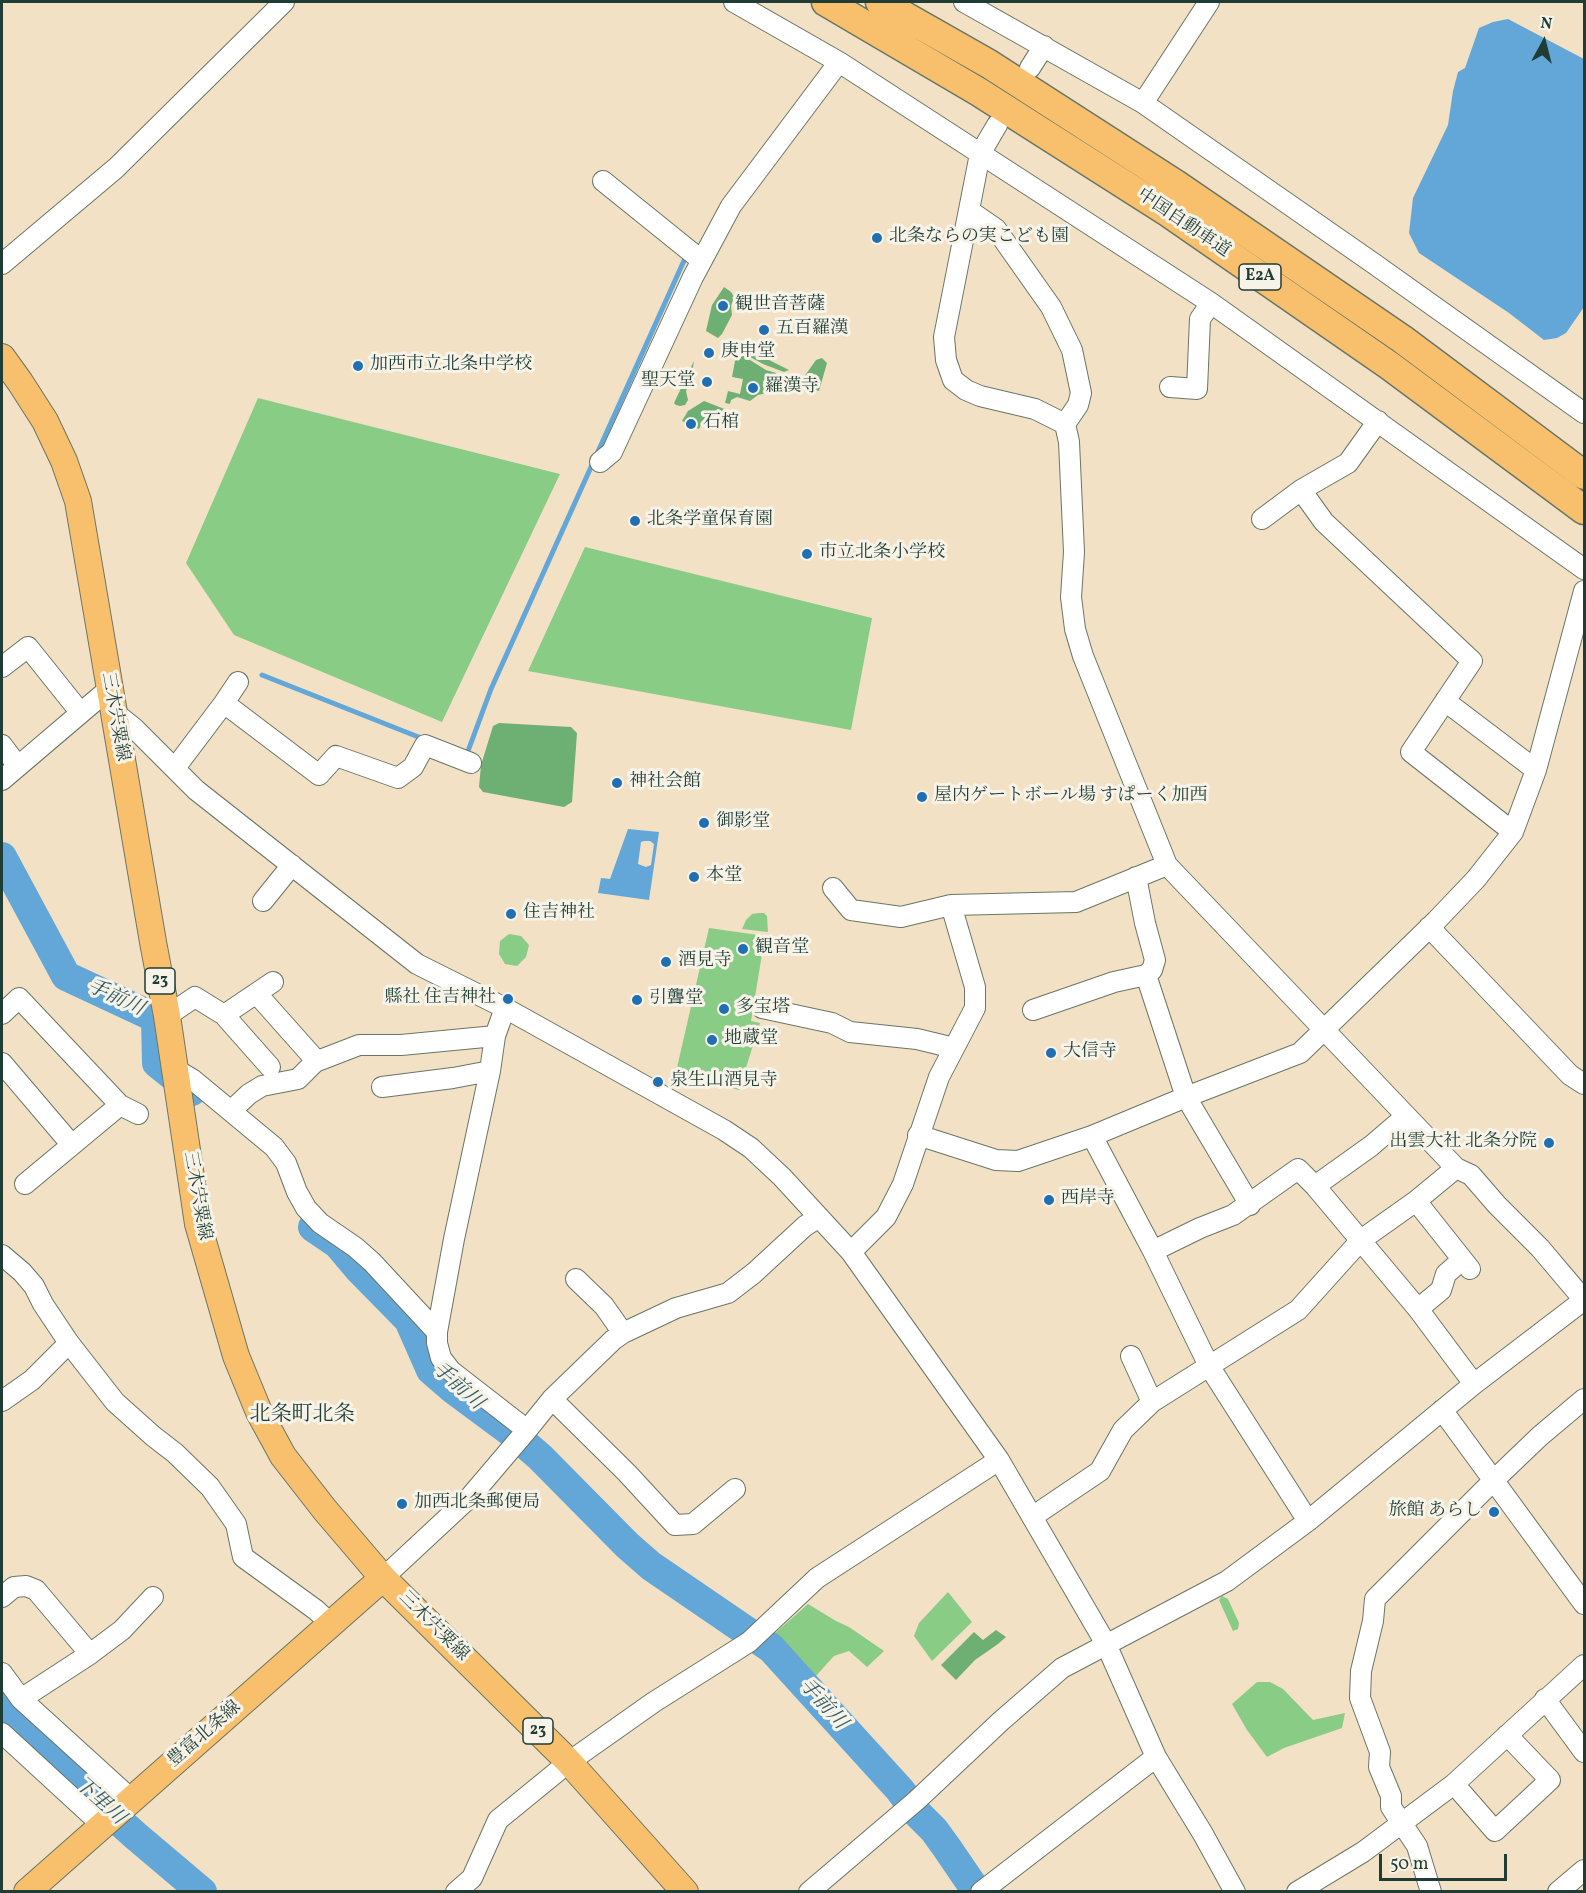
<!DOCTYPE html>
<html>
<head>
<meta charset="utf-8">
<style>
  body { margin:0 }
  #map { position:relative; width:1586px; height:1893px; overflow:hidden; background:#f2e1c4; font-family:Vollkorn,serif }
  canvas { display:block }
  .frame { position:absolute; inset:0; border:3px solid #1f3d34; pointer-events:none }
  .north { position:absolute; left:1514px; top:12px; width:60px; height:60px; -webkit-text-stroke:4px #f7f3e8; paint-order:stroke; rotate:7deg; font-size:16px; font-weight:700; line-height:24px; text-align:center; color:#1f3d34 }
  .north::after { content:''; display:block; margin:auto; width:21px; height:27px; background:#1f3d34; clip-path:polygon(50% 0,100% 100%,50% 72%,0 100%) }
  .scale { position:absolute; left:1379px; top:1854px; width:128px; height:27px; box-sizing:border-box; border:3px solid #1f3d34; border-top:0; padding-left:8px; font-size:18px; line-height:21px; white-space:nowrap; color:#1f3d34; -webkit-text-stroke:4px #f7f3e8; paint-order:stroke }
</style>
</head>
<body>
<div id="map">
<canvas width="1586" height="1893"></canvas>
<div class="frame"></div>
<div class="north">N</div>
<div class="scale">50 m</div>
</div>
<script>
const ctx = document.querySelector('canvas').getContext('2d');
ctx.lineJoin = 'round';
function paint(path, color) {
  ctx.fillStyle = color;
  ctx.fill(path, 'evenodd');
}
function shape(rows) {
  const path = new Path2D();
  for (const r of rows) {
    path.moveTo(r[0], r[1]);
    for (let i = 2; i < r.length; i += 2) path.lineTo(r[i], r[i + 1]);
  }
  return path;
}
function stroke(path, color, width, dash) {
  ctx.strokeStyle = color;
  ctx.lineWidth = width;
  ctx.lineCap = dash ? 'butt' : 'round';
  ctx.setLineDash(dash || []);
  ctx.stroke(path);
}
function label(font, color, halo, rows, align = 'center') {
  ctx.font = font + ' Vollkorn,"Noto Serif JP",serif';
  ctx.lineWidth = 6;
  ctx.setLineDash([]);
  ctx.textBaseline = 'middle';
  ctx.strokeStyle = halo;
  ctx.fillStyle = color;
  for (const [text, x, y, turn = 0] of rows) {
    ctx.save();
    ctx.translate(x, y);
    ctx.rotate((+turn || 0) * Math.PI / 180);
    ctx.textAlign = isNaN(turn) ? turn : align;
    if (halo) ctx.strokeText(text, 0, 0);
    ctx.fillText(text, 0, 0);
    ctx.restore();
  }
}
const green = shape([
  [258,398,560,474,442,722,234,635,186,563],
  [585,547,872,618,851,730,528,671],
  [759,913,764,913,767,916,768,932,742,929,746,920,752,914],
  [709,928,765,936,751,1021,760,1023,739,1090,676,1072],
  [509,934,521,936,529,945,526,957,517,966,505,964,499,954,500,941],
  [948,1592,972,1622,932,1661,914,1636,919,1623],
  [1222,1596,1228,1599,1239,1623,1238,1629,1233,1631,1219,1600],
  [808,1604,836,1621,849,1627,884,1651,867,1667,849,1651,834,1656,815,1677,774,1634],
  [1257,1682,1270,1682,1283,1689,1313,1720,1345,1713,1342,1728,1284,1748,1267,1757,1247,1730,1232,1704]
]);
const forest = shape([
  [724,287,731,292,734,297,731,306,732,315,722,334,718,338,706,331,712,305],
  [745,348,789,370,784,372,763,364,743,353],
  [742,355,766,370,776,373,775,383,772,390,767,393,758,395,750,401,737,397,731,400,730,404,725,403,728,391,740,394,743,379,732,377,735,361],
  [822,358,827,363,819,391,801,385,801,381,816,360],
  [694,361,691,380,686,391,688,400,685,405,680,406,676,405,674,403],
  [704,401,727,410,725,422,711,417,707,426,701,425,699,429,682,421,688,411],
  [499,723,571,727,577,733,572,802,564,807,483,792,479,787,481,765,493,726],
  [996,1630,1006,1637,998,1644,975,1660,956,1680,941,1665,974,1632,983,1640]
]);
const water = shape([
  [1508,19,1584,59,1584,307,1566,333,1557,338,1544,340,1509,313,1419,253,1409,233,1413,198,1448,125,1453,91,1458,72,1465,68,1479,28,1493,22],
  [628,829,659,832,649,900,598,893,601,878,610,879],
  [644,841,650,841,654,844,651,865,646,867,638,864,641,842]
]);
const stream = shape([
  [262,675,426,740],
  [463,754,464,755,468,751,491,689,687,254]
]);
const river = shape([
  [2,857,66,976,156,1018,157,1063,192,1091],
  [313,1227,338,1244,359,1269,409,1320,431,1370,453,1389,511,1432,540,1457,627,1545,651,1566,771,1648,900,1790,917,1813,934,1830,947,1848,977,1892],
  [2,1706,85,1791,137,1837,202,1892]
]);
const minor = shape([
  [734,2,839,62,1211,303,1584,569],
  [964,2,1143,103,1373,263,1584,413],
  [1030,68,1044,46],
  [1143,103,1209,2],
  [603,181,701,260],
  [970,211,996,229,1051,307,1072,350,1081,393,1078,405,1065,424],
  [2,264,116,168,284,2],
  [1170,387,1197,389,1200,319,1211,303],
  [600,462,612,452,693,277,731,206,839,62],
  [1301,490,1324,522,1472,661,1411,752,1513,832],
  [1262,519,1301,490,1348,463,1378,421],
  [2,667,28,647,80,712],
  [1445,701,1536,770],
  [224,703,238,682],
  [114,712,134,728,196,790,417,964,505,1008,724,1130,751,1148,782,1177,851,1252,999,1460,1106,1644,1156,1757,1203,1834,1235,1892],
  [2,745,17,765],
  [175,768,224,703,319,775,336,756,398,778,413,767,425,745,471,763],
  [2,780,109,689],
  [1136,877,1145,923,1155,960,1152,970,1146,975,1186,1097,1250,1205],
  [833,888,851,910,901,917,951,905],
  [263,901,292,865],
  [1429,927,1570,1075,1584,1084],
  [257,994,313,1057],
  [505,1008,495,1036,490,1071,454,1239,437,1332,437,1343,441,1358,451,1371,527,1430],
  [762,1008,832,1023,850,1032,917,1039,954,1048],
  [1033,1010,1114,982,1146,975],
  [2,1014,19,998,120,1105,138,1114],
  [224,1015,273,982],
  [167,1016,195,997,224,1015,270,1067],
  [2,1063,71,1144],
  [175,1069,192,1079,274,1147,286,1163,297,1192,306,1208,320,1223,355,1247,372,1262,437,1332],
  [382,1087,453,1078,490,1071],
  [232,1110,249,1094,262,1086,298,1079,315,1062,359,1045,401,1045,495,1036],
  [918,1135,996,1160,1018,1161,1092,1136,1186,1097,1300,1053,1436,921,1476,879,1513,832,1536,770,1584,591],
  [1092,1136,1153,1251,1209,1366,1308,1521],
  [25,1184,120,1105],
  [1315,1186,1371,1146,1406,1116],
  [1416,1201,1470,1269],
  [1153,1251,1200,1228,1233,1215,1298,1169,1315,1186,1418,1309,1474,1384],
  [851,1252,886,1217,903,1184,939,1077,975,1008,975,987,951,905,1076,902,1167,865],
  [2,1255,22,1272,34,1286,43,1304,69,1343,115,1402,153,1436,175,1453,210,1487,236,1524,243,1557,316,1610,332,1625],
  [576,1279,604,1306,623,1333],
  [1418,1309,1441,1290,1446,1274,1462,1260],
  [1131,1356,1152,1402],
  [552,1399,627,1473,675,1525,693,1524,735,1489],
  [2,1401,32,1380,69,1343],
  [1442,1410,1584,1604],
  [1032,1517,1100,1471,1123,1430,1152,1402,1298,1310,1361,1240,1416,1201,1456,1168],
  [383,1578,470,1497,527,1430,552,1399,613,1340,623,1333,676,1308,728,1293,754,1273,805,1226,819,1217],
  [2,1597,14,1587,26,1586,36,1590,90,1654],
  [2,1673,21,1699,131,1799],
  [21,1699,90,1654,122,1630,153,1597],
  [1545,1699,1584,1752],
  [2,1733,103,1826],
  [1454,1784,1495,1831,1550,1780,1507,1735],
  [456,1892,472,1878,498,1820,569,1762,654,1702,749,1642,817,1578,999,1460],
  [809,1892,917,1800,1001,1721,1062,1668,1227,1581,1308,1521,1474,1384,1584,1300,1540,1248,1497,1205,1471,1175,1456,1168,1167,865,1083,656,1075,629,1071,597,1074,552,1069,442,1065,424,1035,409,980,396,966,390,953,380,946,360,944,337,980,154,997,125],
  [981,1892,1156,1757],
  [1297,1892,1363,1852,1454,1784,1584,1665],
  [1431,1892,1417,1846,1391,1807,1391,1796,1379,1767,1380,1752,1360,1698,1361,1671,1373,1621,1375,1599,1493,1481,1540,1436,1584,1399],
  [1558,1892,1584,1870]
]);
const major = shape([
  [2,357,20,382,45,421,64,461,78,501,153,942,167,1016,198,1224,236,1356,259,1412,283,1456,325,1510,383,1578,569,1762,685,1892],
  [27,1892,383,1578]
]);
const highway = shape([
  [826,2,979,92,1169,213,1390,366,1584,510],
  [880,2,989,64,1177,185,1402,339,1584,475]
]);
const markers = [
  [877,238,6,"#1f6fb2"],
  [723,306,6,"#1f6fb2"],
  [764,330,6,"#1f6fb2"],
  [709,353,6,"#1f6fb2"],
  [358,366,6,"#1f6fb2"],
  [707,382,6,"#1f6fb2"],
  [753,388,6,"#1f6fb2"],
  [691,424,6,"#1f6fb2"],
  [635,521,6,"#1f6fb2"],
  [807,554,6,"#1f6fb2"],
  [617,783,6,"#1f6fb2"],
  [922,797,6,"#1f6fb2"],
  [704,823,6,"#1f6fb2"],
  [694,877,6,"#1f6fb2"],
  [511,914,6,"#1f6fb2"],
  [743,949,6,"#1f6fb2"],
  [666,962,6,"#1f6fb2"],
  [508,999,6,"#1f6fb2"],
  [637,1000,6,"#1f6fb2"],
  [724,1009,6,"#1f6fb2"],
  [712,1040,6,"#1f6fb2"],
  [1051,1053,6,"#1f6fb2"],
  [658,1082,6,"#1f6fb2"],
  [1549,1143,6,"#1f6fb2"],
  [1049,1200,6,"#1f6fb2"],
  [402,1504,6,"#1f6fb2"],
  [1494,1512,6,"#1f6fb2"]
];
const shields = [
  [1260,277,42],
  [160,981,30],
  [538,1731,30]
];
const shieldNames = [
  ["E2A",1260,277],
  ["23",160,981],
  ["23",538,1731]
];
const streetNames = [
  ["中国自動車道",1183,224,34],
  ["三木宍粟線",114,717,80],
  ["三木宍粟線",196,1196,80],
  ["三木宍粟線",433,1627,45],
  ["豊富北条線",205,1735,-41]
];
const poiNames = [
  ["北条ならの実こども園",889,238],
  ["観世音菩薩",735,306],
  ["五百羅漢",776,330],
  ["庚申堂",721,353],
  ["加西市立北条中学校",370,366],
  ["聖天堂",695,382,"right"],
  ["羅漢寺",765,388],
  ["石棺",703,424],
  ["北条学童保育園",647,521],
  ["市立北条小学校",819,554],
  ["神社会館",629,783],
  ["屋内ゲートボール場 すぱーく加西",934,797],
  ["御影堂",716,823],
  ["本堂",706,877],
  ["住吉神社",523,914],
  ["観音堂",755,949],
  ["酒見寺",678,962],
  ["縣社 住吉神社",496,999,"right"],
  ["引聾堂",649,1000],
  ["多宝塔",736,1009],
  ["地蔵堂",724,1040],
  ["大信寺",1063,1053],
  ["泉生山酒見寺",670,1082],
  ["出雲大社 北条分院",1537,1143,"right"],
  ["西岸寺",1061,1200],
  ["加西北条郵便局",414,1504],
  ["旅館 あらし",1482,1512,"right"]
];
const waterNames = [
  ["手前川",115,999,25],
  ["手前川",457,1387,42],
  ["手前川",822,1705,48],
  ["下里川",99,1802,42]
];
const quarterNames = [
  ["北条町北条",302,1416]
];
paint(green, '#89cc86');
paint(forest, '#6eb073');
paint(water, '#63a7d8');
stroke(stream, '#63a7d8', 5);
stroke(river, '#63a7d8', 30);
stroke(minor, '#697666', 22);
stroke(major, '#697666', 28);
stroke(highway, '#697666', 31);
stroke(minor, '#fff', 20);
stroke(major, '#f8bf6c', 26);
stroke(highway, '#f8bf6c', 28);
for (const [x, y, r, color] of markers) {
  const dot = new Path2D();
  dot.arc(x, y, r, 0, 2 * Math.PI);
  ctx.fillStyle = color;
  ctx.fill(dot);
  stroke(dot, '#f7f3e8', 2);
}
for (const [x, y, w] of shields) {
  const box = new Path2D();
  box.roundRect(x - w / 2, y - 13, w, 26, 4.5);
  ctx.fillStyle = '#f7f3e8';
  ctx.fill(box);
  stroke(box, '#1f3d34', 1.5);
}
label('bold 16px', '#1f3d34', null, shieldNames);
label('18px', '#1f3d34', '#f7f3e8', streetNames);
label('18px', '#1f3d34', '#f7f3e8', poiNames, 'left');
label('italic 20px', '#335d65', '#f7f3e8', waterNames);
label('21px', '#1f3d34', '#f7f3e8', quarterNames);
</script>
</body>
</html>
